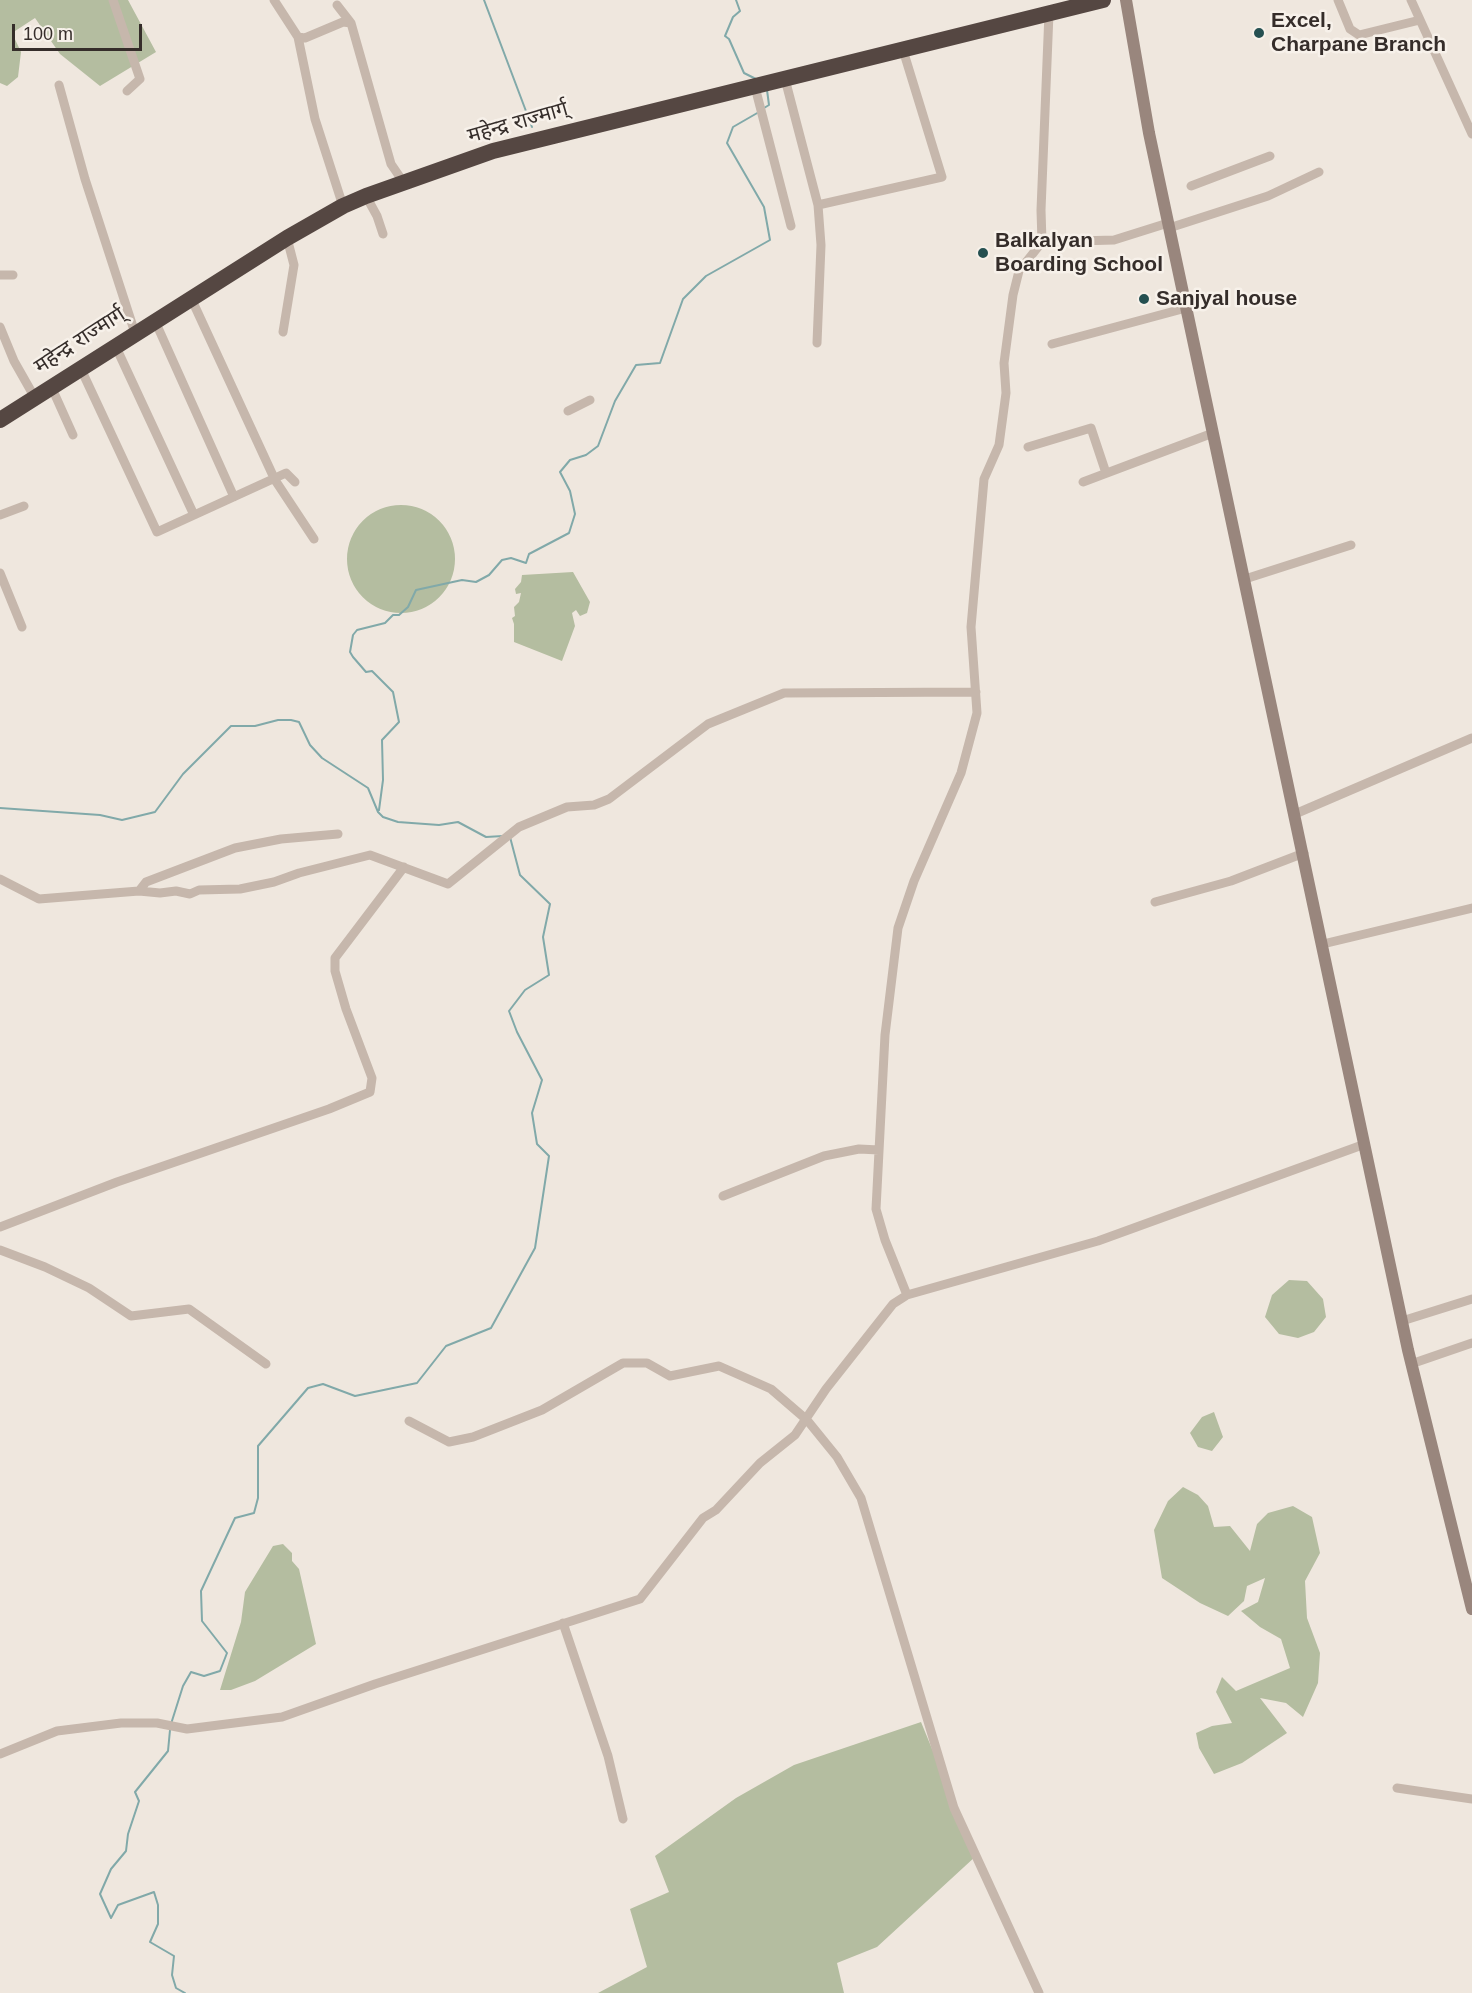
<!DOCTYPE html>
<html>
<head>
<meta charset="utf-8">
<style>
  body { margin:0 }
  #map { position:relative; width:1472px; height:1993px; overflow:hidden; background:#efe7de; font-family:Arial,sans-serif }
  canvas { display:block }
  .scale { position:absolute; left:12px; top:24px; width:130px; height:27px; box-sizing:border-box; border:3px solid #352d2a; border-top:0; padding-left:8px; font-size:18px; line-height:21px; white-space:nowrap; color:#352d2a; -webkit-text-stroke:4px #f7f1ea; paint-order:stroke }
</style>
</head>
<body>
<div id="map">
<canvas width="1472" height="1993"></canvas>
<div class="scale">100 m</div>
</div>
<script>
const ctx = document.querySelector('canvas').getContext('2d');
ctx.lineJoin = 'round';
function paint(path, color) {
  ctx.fillStyle = color;
  ctx.fill(path, 'evenodd');
}
function shape(rows) {
  const path = new Path2D();
  for (const r of rows) {
    if (r.length === 3) {
      path.moveTo(r[0] + r[2], r[1]);
      path.arc(r[0], r[1], r[2], 0, 2 * Math.PI);
      continue;
    }
    path.moveTo(r[0], r[1]);
    for (let i = 2; i < r.length; i += 2) path.lineTo(r[i], r[i + 1]);
  }
  return path;
}
function stroke(path, color, width, dash) {
  ctx.strokeStyle = color;
  ctx.lineWidth = width;
  ctx.lineCap = dash ? 'butt' : 'round';
  ctx.setLineDash(dash || []);
  ctx.stroke(path);
}
function label(font, color, halo, rows, align = 'center') {
  ctx.font = font + ' Arial,"Noto Sans Devanagari",sans-serif';
  ctx.lineWidth = 5;
  ctx.setLineDash([]);
  ctx.textBaseline = 'middle';
  ctx.strokeStyle = halo;
  ctx.fillStyle = color;
  for (const [text, x, y, turn = 0] of rows) {
    ctx.save();
    ctx.translate(x, y);
    ctx.rotate((+turn || 0) * Math.PI / 180);
    ctx.textAlign = isNaN(turn) ? turn : align;
    if (halo) ctx.strokeText(text, 0, 0);
    ctx.fillText(text, 0, 0);
    ctx.restore();
  }
}
const green = shape([
  [0,0,128,0,156,52,100,86,60,54,35,18,12,33,21,52,18,77,7,86,0,83],
  [401,559,54],
  [573,572,590,602,587,613,580,616,576,610,572,613,575,626,562,661,514,642,514,624,512,618,515,616,514,607,519,602,521,593,516,594,515,589,521,582,522,575],
  [1289,1280,1307,1281,1323,1299,1326,1317,1314,1332,1298,1338,1279,1334,1265,1317,1272,1295],
  [1214,1412,1223,1437,1212,1451,1198,1447,1190,1433,1202,1417],
  [1183,1487,1198,1495,1208,1506,1214,1527,1230,1526,1250,1551,1257,1524,1268,1513,1293,1506,1312,1517,1320,1553,1305,1581,1307,1618,1320,1653,1318,1683,1303,1717,1286,1703,1260,1698,1287,1733,1242,1763,1214,1774,1199,1748,1196,1733,1212,1726,1232,1723,1216,1692,1222,1677,1236,1691,1290,1668,1281,1639,1260,1627,1241,1611,1258,1602,1265,1578,1247,1586,1244,1601,1228,1616,1200,1603,1162,1578,1154,1530,1168,1501],
  [283,1544,292,1553,292,1561,299,1569,316,1644,255,1681,231,1690,220,1690,241,1622,245,1592,273,1546],
  [921,1722,976,1856,877,1947,837,1963,844,1993,598,1993,647,1967,630,1909,669,1892,655,1856,736,1798,794,1765]
]);
const stream = shape([
  [484,0,532,127],
  [736,0,740,11,733,17,725,36,729,39,744,73,756,79],
  [764,108,769,105,767,90],
  [0,808,100,815,122,820,155,812,183,774,231,726,255,726,278,720,291,720,299,722,310,745,322,758,368,788,378,812,383,817,398,822,439,825,458,822,486,837,503,836],
  [379,810,383,780,382,740,399,722,393,692,372,671,366,672,353,657,350,652,353,635,357,630,385,623,393,615,399,615,408,607,416,590,462,580,476,582,489,575,502,560,511,558,526,563,529,554,569,533,575,514,570,491,560,472,570,460,586,455,598,446,615,401,636,365,660,363,683,299,706,276,770,240,764,207,727,143,733,127,759,112],
  [171,1724,183,1686,191,1672,204,1676,220,1671,227,1653,202,1621,201,1591,235,1518,254,1513,258,1498,258,1446,308,1388,323,1384,355,1396,417,1383,446,1346,491,1328,535,1248,549,1156,537,1144,532,1113,542,1080,517,1032,509,1011,525,990,549,975,543,937,550,904,520,875,510,837],
  [170,1730,168,1751,135,1792,139,1801,128,1834,126,1851,111,1869,100,1894,111,1918,118,1905,154,1892,158,1905,158,1924,150,1942,174,1956,172,1975,176,1988,185,1993]
]);
const street = shape([
  [113,0,140,79,127,91],
  [274,0,298,37,315,119,343,206],
  [1338,0,1350,29,1359,35,1420,20],
  [1411,0,1472,134],
  [337,5,351,23],
  [298,37,305,38,343,22,351,23,391,164,404,183],
  [785,79,818,205,821,245,817,343],
  [59,85,85,179,135,333],
  [755,87,791,226],
  [1191,186,1270,156],
  [366,196,377,216,383,234],
  [818,205,942,177,903,50],
  [1169,228,1268,196,1319,172],
  [1042,242,1114,240,1168,223],
  [0,275,13,275],
  [191,298,275,480,314,539],
  [155,321,234,497],
  [0,327,14,361,35,398],
  [283,332,294,265,287,238],
  [1052,344,1186,308],
  [115,345,194,515],
  [80,367,157,532,286,473,295,482],
  [51,386,73,435],
  [568,411,590,400],
  [1028,447,1091,428,1106,473],
  [1083,482,1213,433],
  [0,515,24,506],
  [0,573,22,627],
  [1245,579,1351,545],
  [1295,814,1472,738],
  [0,879,39,899,139,891,160,893,176,891,190,894,199,890,240,889,274,882,299,873,370,855,448,884,519,827,567,807,594,805,609,799,708,724,784,693,976,692],
  [139,891,146,882,235,848,281,839,338,834],
  [1155,902,1231,881,1304,853],
  [1323,944,1472,908],
  [723,1196,824,1156,859,1149,879,1150],
  [0,1227,117,1182,329,1109,370,1092,372,1078,346,1009,335,971,335,958,404,867],
  [0,1250,45,1267,89,1288,131,1316,189,1309,266,1364],
  [907,1295,885,1240,876,1209,885,1035,898,928,914,881,961,773,977,713,971,627,984,479,999,445,1006,393,1004,363,1013,295,1019,271,1042,242,1041,210,1049,13],
  [1402,1321,1472,1299],
  [1411,1364,1472,1343],
  [409,1421,449,1442,473,1437,542,1410,623,1363,647,1363,670,1376,719,1366,771,1389,807,1420,837,1457,861,1498,954,1808,1039,1993],
  [563,1623,608,1756,623,1819],
  [0,1754,57,1731,121,1723,157,1723,187,1729,282,1717,375,1684,640,1599,703,1518,716,1510,760,1463,795,1435,826,1389,893,1304,907,1295,1098,1241,1365,1144],
  [1397,1788,1472,1799]
]);
const secondary = shape([
  [1126,0,1149,133,1408,1350,1472,1609]
]);
const highway = shape([
  [0,420,287,238,343,206,366,196,493,151,1103,0]
]);
const markers = [
  [1259,33,6,"#255051"],
  [983,253,6,"#255051"],
  [1144,299,6,"#255051"]
];
const poiNames = [
  ["Excel,",1271,21],
  ["Charpane Branch",1271,45],
  ["Balkalyan",995,241],
  ["Boarding School",995,265],
  ["Sanjyal house",1156,299]
];
const streetNames = [
  ["महेन्द्र राज्मार्ग्",518,123,-16],
  ["महेन्द्र राज्मार्ग्",80,341,-33]
];
paint(green, '#b4bda0');
stroke(stream, '#81a9a9', 2);
stroke(street, '#c6b7ac', 9);
stroke(secondary, '#99867d', 12);
stroke(highway, '#554742', 16);
for (const [x, y, r, color] of markers) {
  const dot = new Path2D();
  dot.arc(x, y, r, 0, 2 * Math.PI);
  ctx.fillStyle = color;
  ctx.fill(dot);
  stroke(dot, '#f7f1ea', 2);
}
label('bold 21px', '#352d2a', '#f7f1ea', poiNames, 'left');
label('21px', '#352d2a', '#f7f1ea', streetNames);
</script>
</body>
</html>
